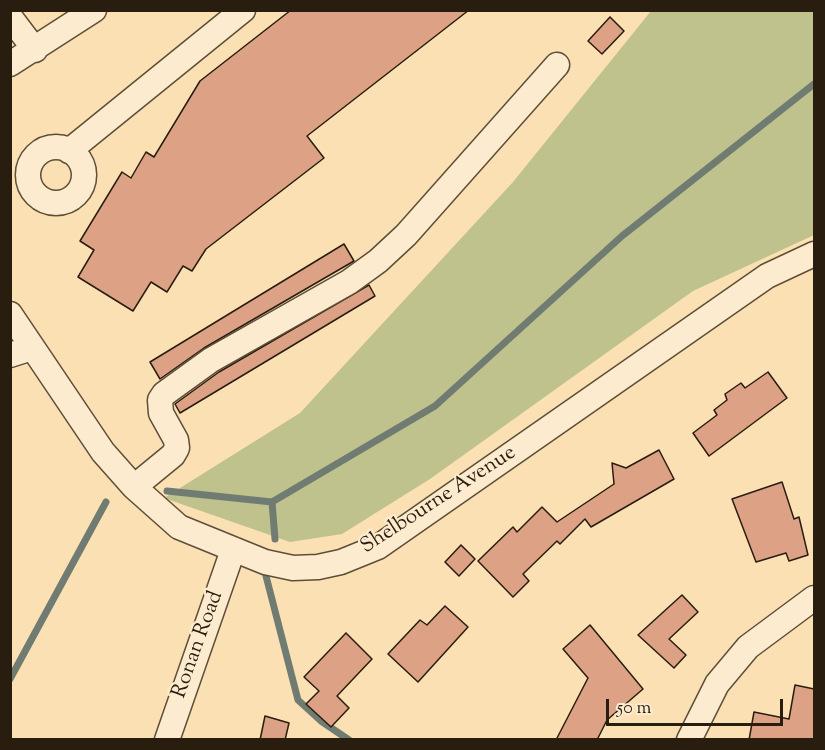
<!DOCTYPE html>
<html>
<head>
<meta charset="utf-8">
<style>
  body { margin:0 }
  #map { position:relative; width:825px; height:750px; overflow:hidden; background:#fbe0b3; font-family:"Sorts Mill Goudy",serif }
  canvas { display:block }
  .frame { position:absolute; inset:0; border:12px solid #281d0f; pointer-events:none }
  .scale { position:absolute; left:606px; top:699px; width:177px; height:27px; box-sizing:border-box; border:3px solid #281d0f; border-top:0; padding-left:8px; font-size:18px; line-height:21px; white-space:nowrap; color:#281d0f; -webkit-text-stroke:4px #fcebce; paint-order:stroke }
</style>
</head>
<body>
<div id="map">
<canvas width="825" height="750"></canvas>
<div class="frame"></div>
<div class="scale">50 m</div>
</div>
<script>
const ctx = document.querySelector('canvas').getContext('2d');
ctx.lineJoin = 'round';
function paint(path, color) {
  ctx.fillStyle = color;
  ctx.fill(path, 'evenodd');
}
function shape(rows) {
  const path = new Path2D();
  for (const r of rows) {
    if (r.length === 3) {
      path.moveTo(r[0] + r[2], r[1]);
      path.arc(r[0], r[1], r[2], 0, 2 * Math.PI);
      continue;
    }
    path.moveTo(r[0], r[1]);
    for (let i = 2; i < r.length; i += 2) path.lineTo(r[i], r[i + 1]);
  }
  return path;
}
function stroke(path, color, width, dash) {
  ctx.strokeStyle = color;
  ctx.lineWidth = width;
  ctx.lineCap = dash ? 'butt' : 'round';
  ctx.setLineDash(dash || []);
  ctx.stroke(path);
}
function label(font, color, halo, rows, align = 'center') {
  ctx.font = font + ' "Sorts Mill Goudy",serif';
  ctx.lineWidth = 4.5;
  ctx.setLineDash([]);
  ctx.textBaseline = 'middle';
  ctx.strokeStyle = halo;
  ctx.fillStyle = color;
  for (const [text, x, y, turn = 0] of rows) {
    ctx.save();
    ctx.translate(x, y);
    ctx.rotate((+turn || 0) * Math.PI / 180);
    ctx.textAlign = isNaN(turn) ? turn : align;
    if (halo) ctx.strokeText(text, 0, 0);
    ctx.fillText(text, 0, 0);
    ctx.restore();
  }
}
const green = shape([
  [651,11,814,11,814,235,693,291,430,479,342,534,290,542,164,498,300,413,513,182]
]);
const stream = shape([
  [167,491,272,502,435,406,622,236,814,84],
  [272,502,275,539],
  [266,576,298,700,321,721,349,740],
  [10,679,106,502]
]);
const building = shape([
  [291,10,469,10,307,136,324,158,206,249,192,271,183,266,167,292,151,282,133,311,78,277,94,250,80,241,122,172,131,178,146,152,154,157,200,81,291,10],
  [610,17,624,31,602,54,588,41,610,17],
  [344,244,354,261,204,348,160,379,150,362,344,244],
  [369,285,375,296,180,413,175,404,219,372,369,285],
  [768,372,787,398,709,456,693,433,717,415,714,410,727,400,725,394,741,383,745,388,768,372],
  [659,450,674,479,591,527,585,519,560,544,557,541,523,574,529,581,513,597,478,561,513,527,517,532,542,507,557,522,614,484,612,463,626,468,659,450],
  [782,482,794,519,799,517,808,555,789,561,786,553,756,562,732,499,782,482],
  [461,545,475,559,459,576,445,562,461,545],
  [682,595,698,612,669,639,686,655,674,668,638,635,682,595],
  [445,606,468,627,418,682,388,654,420,620,427,625,445,606],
  [590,625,643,689,607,720,597,740,556,740,588,678,563,649,590,625],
  [346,633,372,659,337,696,349,708,331,727,306,704,319,691,304,677,346,633],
  [795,685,814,689,814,740,749,740,754,712,789,719,795,685],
  [265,716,289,723,285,740,260,740,265,716]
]);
const minor = shape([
  [10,17,35,50],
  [10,64,94,10],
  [56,175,28],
  [69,151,243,10],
  [10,314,103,452,134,487,179,527,265,562,293,568,318,567,341,562,378,547,767,276,814,254],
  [10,355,32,348],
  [134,487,173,455,177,448,176,440,161,413,160,400,164,394,211,360,349,282,378,261,406,235,557,65],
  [167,740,233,550],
  [689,740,717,684,748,647,814,598]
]);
const streetNames = [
  ["Shelbourne Avenue",439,501,-33],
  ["Ronan Road",199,645,-70]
];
paint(green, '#bfc28c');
stroke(stream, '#707c72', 7);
paint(building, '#dda285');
stroke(building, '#281d0f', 1.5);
stroke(minor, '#5d4e38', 27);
stroke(minor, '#fcebce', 24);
label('21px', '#281d0f', '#fcebce', streetNames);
</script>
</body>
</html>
